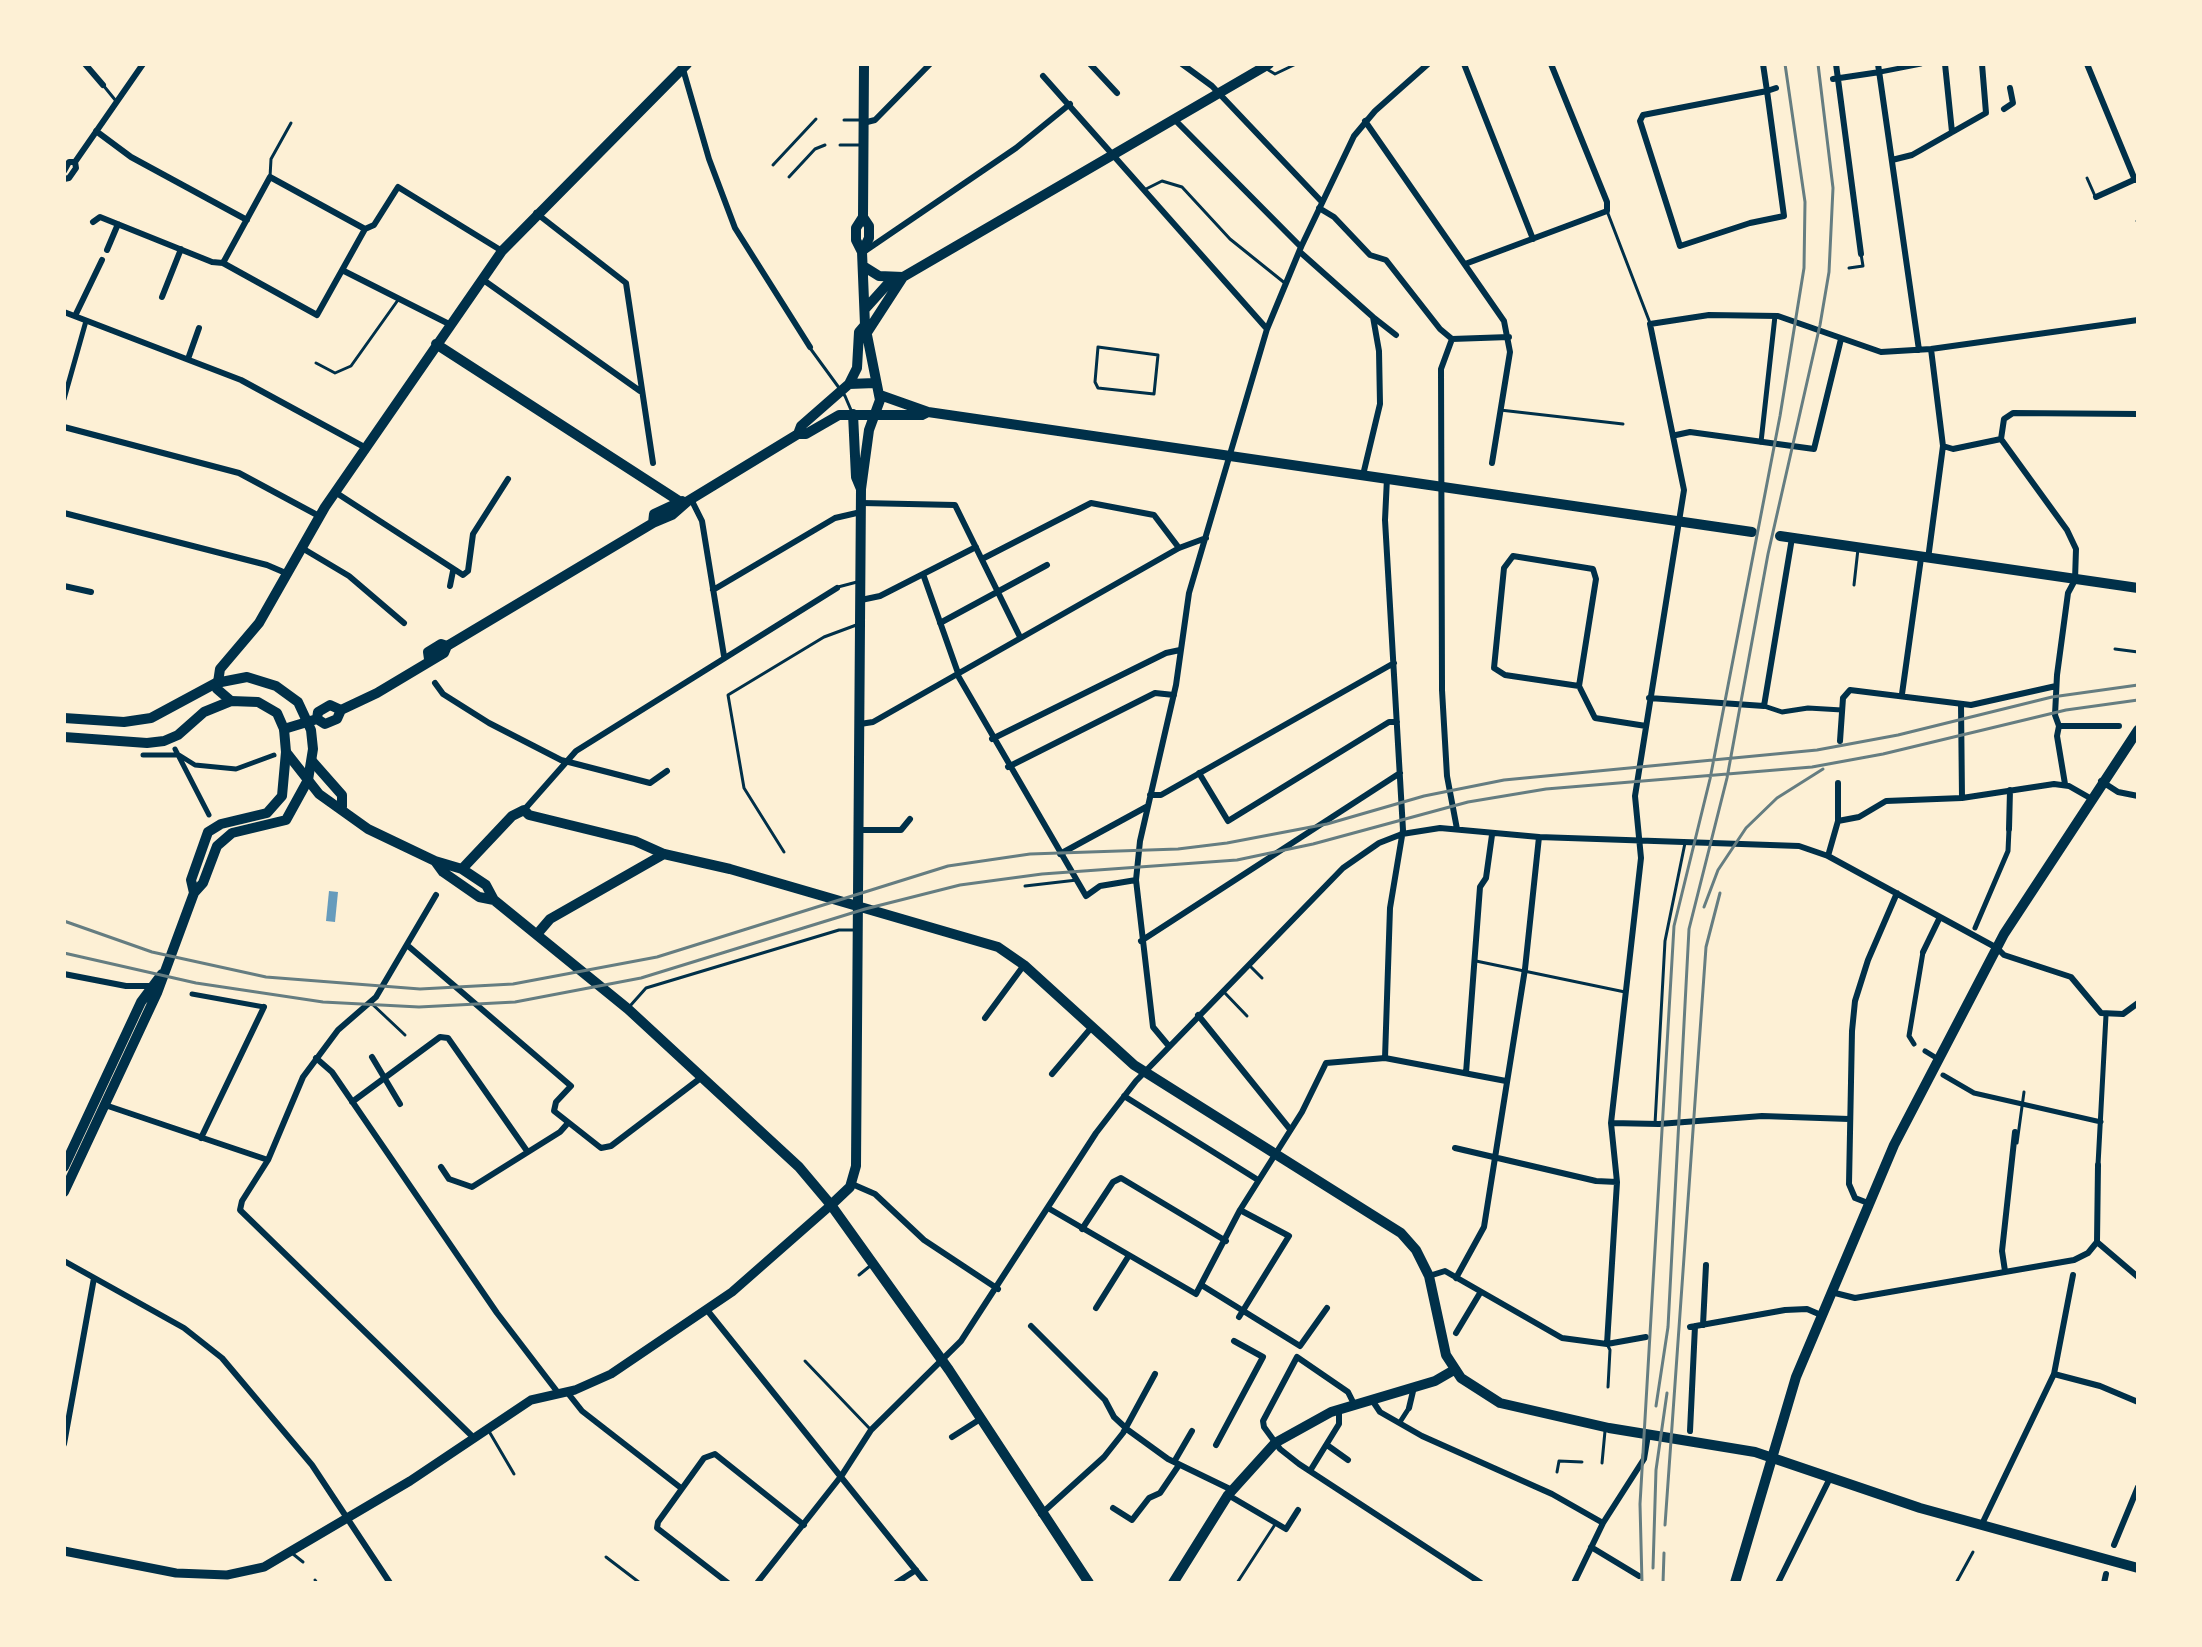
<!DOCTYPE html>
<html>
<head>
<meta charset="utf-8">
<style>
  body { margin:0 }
  #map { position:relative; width:2202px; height:1647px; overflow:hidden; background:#fdf0d5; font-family:"IBM Plex Sans",sans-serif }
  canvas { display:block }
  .frame { position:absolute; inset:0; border:66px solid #fdf0d5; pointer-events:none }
</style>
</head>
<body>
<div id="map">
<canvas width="2202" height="1647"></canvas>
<div class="frame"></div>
</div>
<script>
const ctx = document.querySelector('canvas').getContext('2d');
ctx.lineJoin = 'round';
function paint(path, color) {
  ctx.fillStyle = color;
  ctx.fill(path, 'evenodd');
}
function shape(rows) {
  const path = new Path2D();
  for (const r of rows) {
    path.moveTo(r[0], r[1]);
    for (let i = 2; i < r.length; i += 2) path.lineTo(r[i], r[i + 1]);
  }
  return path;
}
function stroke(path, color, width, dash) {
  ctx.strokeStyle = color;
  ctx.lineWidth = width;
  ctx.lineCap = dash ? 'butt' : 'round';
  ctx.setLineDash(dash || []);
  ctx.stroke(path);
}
const water = shape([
  [329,891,338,892,335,922,326,921]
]);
const service = shape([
  [1265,68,1275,74,1296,64],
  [103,85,116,101],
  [844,120,859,120],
  [840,145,859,145],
  [773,165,816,119],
  [270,177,271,159,291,123],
  [789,177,815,149,825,145],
  [2087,178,2095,196],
  [1144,190,1162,181,1182,187,1230,239,1286,284],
  [1607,211,1650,323],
  [2137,221,2138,220],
  [1849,268,1863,266,1861,254],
  [1098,347,1158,355,1154,394,1098,388,1095,382,1098,347],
  [810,348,845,396,851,410],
  [316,363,335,373,351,366,398,300],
  [1500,410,1623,424],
  [1854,585,1858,549],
  [838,587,857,582],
  [2115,649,2138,652],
  [784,852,744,788,728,695,824,637,859,624],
  [1025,886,1077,880],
  [1476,961,1625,992],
  [1250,966,1262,978],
  [1223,991,1247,1016],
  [370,1002,405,1035],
  [630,1006,646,988,839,930,854,930],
  [1655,1124,1665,941,1685,843],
  [2017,1143,2024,1092],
  [859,1275,870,1266],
  [1607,1344,1610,1350,1608,1387],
  [805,1361,871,1430],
  [490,1433,514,1474],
  [1602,1463,1605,1431],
  [1557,1472,1559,1461,1582,1462],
  [293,1554,303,1562],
  [606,1557,640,1583],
  [315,1580,317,1583],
  [1237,1583,1276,1523],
  [1956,1583,1973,1552]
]);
const pedestrian = shape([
  [1880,72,1921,64],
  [64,399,86,321],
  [1761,442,1775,316],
  [1764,706,1782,712,1808,708,1842,710],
  [175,749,209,815],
  [143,755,179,755,195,765,236,769,274,755],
  [1975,928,2008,851,2009,829],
  [192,994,264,1007],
  [1914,1044,1909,1036,1923,952],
  [1925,1051,1938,1059],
  [1943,1075,1974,1093,2101,1122],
  [2098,1165,2106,1015],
  [1400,1422,1409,1408]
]);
const minor = shape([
  [85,64,103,85],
  [1090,64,1117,93],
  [1182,64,1212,86,1322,202],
  [1464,64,1533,239],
  [1763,64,1767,91,1784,216,1750,223,1680,246,1640,121,1643,115,1767,91,1776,88],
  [1836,64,1861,254],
  [1878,64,1919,350],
  [1945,64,1952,132],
  [2087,64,2135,180],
  [683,69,709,159,735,228,810,347],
  [1043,76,1267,329],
  [1833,79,1880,72],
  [2004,109,2013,103,2010,88],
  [1175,120,1301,247],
  [1365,121,1504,321,1510,352,1492,463],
  [863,123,875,120,930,64],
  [96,131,131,157,247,220],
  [1892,160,1912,155,1986,113,1982,64],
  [64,171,69,162,75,162,143,64],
  [270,177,365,229,317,315,223,263,270,177],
  [64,179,69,178,76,168,75,162],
  [2096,197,2138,178],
  [1319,208,1334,217,1370,255,1386,260,1440,329,1452,339],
  [536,213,626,283,653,463],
  [93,222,100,217,212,262,223,263],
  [365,229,374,225,398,187,502,251],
  [107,250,118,224],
  [865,251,1016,148,1070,104],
  [1300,252,1373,317,1379,351,1380,404,1363,475],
  [1465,264,1607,211,1607,202,1551,64],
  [342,270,451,325],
  [482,279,640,391],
  [162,297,181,249],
  [64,312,241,380,366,448],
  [75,316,102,260],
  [1373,317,1396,335],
  [1452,339,1441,369,1442,690,1447,776,1457,829],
  [1452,339,1509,337],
  [188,359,199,328],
  [64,427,239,473,319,516],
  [1676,435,1690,432,1814,449,1841,339],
  [2001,439,2067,530,2076,549,2075,580,2068,593,2057,675,2055,715,2059,726],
  [2001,439,2004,419,2013,413,2138,414],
  [1943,446,1953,449,2001,439],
  [335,492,463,575,468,571,473,534,508,479],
  [691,499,702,521,724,656],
  [862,503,955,505,1020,637],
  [64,513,267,565,288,574],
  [302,548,349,576,404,623],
  [982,559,1091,503,1154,515,1179,548],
  [1928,559,1943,446,1931,349],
  [923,574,958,673],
  [64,586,91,592],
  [450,586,453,571],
  [713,590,835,518,861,512],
  [861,600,880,596,976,547],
  [940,623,1047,565],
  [957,674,1086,896,1100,886,1136,880],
  [435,683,443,694,489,723,561,760,650,783,667,771],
  [1579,686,1505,675,1494,668,1504,568,1513,556,1593,569,1596,579,1579,686,1595,718,1646,726],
  [1902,694,1921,558],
  [1649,698,1764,706,1792,538],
  [1961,704,1962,798],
  [860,724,873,722,1179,548,1206,538],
  [992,739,1166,653,1180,650],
  [1840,741,1843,698,1850,690,1971,705,2056,686],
  [1008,767,1155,693,1174,695],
  [1199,773,1228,821,1389,722,1397,722],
  [2101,781,2118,792,2138,796],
  [2065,784,2057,736,2059,726,2119,726],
  [1150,795,1161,795,1394,663],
  [524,810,576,751,837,588],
  [1838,821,1859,817,1886,801,1962,798,2054,784,2069,786,2090,798],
  [2009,829,2010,790],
  [859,830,901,830,910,819],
  [1060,854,1148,806],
  [1828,856,1838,821,1838,783],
  [436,895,376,997,338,1030,303,1077,268,1160,242,1201,240,1210,474,1438],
  [1141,941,1400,773],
  [407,945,571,1086,556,1102,554,1111,601,1148,611,1146,702,1077],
  [1923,952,1940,917],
  [64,974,126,986,150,986],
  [1198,1015,1289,1128],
  [985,1018,1024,965],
  [1168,1045,1153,1027,1136,880,1140,841,1176,685,1189,593,1267,329,1301,247,1354,136,1375,111,1428,64],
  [372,1057,400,1104],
  [316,1058,332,1072,497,1313,559,1394],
  [1385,1058,1390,908,1403,830,1385,520,1387,478],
  [1466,1073,1480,887,1486,878,1492,835],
  [1052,1074,1091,1028],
  [1124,1096,1258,1180],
  [352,1102,440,1037,448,1038,527,1151],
  [105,1105,268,1160],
  [1611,1123,1659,1124,1762,1116,1849,1119],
  [201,1138,264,1007],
  [1455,1148,1596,1181,1617,1182],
  [441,1167,449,1179,472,1187,560,1132,568,1123],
  [852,1184,875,1194,924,1240,998,1289],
  [1868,1203,1855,1198,1849,1184,1852,1031,1855,1001,1868,960,1897,893],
  [1048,1208,1196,1294,1240,1210,1302,1112,1326,1063,1385,1058,1506,1081],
  [1082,1229,1113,1182,1121,1178,1226,1241],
  [2097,1242,2138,1277],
  [64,1261,184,1328,222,1358,312,1465,390,1583],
  [2005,1271,2002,1251,2015,1132],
  [1429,1276,1445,1271,1562,1338,1607,1344,1646,1337],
  [1456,1278,1484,1227,1525,969,1539,837],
  [1203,1286,1300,1346,1327,1308],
  [1831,1292,1855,1298,2074,1260,2088,1253,2097,1242,2098,1165],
  [1096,1308,1128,1257],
  [707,1310,926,1583],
  [1239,1317,1289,1236,1240,1210],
  [1703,1325,1706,1265],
  [1031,1326,1105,1400,1114,1417,1128,1430,1168,1459,1232,1490],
  [1690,1327,1785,1310,1807,1309,1821,1315],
  [1456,1333,1480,1293],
  [1607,1344,1617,1182,1611,1123,1641,858,1635,796,1684,490,1650,324,1709,315,1778,316,1881,352,1931,349,2138,320],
  [2054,1374,2100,1386,2138,1402],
  [567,1392,582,1411,681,1488],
  [1372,1400,1380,1412,1422,1436,1552,1494,1603,1523],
  [1354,1404,1348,1392,1297,1357,1263,1421,1264,1427,1280,1449,1299,1464,1481,1583],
  [1409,1408,1414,1387],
  [1690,1431,1695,1326],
  [952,1437,982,1418],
  [64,1444,94,1278],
  [1216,1445,1263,1357,1234,1341],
  [1327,1445,1348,1460],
  [1174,1462,1192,1431],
  [1310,1471,1339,1424,1339,1409],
  [1228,1495,1286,1529,1298,1510],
  [1113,1508,1132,1520,1149,1498,1160,1493,1179,1465],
  [1041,1514,1104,1457,1123,1433,1155,1374],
  [1982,1524,2054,1374,2073,1275],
  [2114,1545,2138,1487],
  [1591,1547,1639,1576],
  [728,1583,657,1528,658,1522,704,1458,715,1454,804,1525],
  [757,1583,842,1475,871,1430,961,1341,1096,1133,1136,1081,1343,868,1379,843,1402,834,1440,828,1539,837,1799,846,1828,856,1997,948,2004,955,2071,977,2101,1013,2123,1014,2138,1003],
  [896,1583,916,1570],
  [1574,1583,1603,1523,1644,1459,1648,1435],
  [1778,1583,1830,1478],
  [2104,1583,2106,1574]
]);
const secondary = shape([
  [64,1551,176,1573,227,1575,264,1567,410,1481,531,1400,575,1390,611,1374,732,1292,831,1205]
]);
const primary = shape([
  [862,252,869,238,869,226,863,217],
  [863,266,879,276,903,277,1269,64],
  [866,308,893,278],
  [868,331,903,277],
  [436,344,679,501],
  [849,384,875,383],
  [880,395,928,412,1752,532],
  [853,414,856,477,861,489],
  [798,434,801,426,849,384,857,368,859,332,865,325],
  [653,523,654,514,682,501],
  [1780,536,2138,588],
  [429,659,428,652,441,644,447,646],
  [231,701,217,689,220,669,259,623,325,507,502,251,687,64],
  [317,719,318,712,330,705,341,710],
  [284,729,317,719,325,724,337,719,341,710,377,693,444,653,447,646,653,523,672,515,688,501,798,434,806,434,839,415,922,415,928,412],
  [286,752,319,794,368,829,435,861,462,869,486,885,494,900,628,1009,799,1167,831,1205,949,1370,1089,1583],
  [312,761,342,795,342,807],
  [435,861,443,872,479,897,494,900],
  [462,869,512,816,524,810,529,815,635,841,664,854,730,869,998,947,1024,965,1134,1065,1401,1233,1416,1250,1429,1276,1446,1355,1461,1378,1500,1403,1609,1428,1755,1452,1920,1508,2138,1568],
  [538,933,550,919,664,854],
  [831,1205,850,1187,856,1166,861,489,869,430,880,400,865,325,862,252,856,240,856,228,863,217,864,64],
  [1173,1583,1228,1495,1275,1443,1331,1412,1435,1381,1454,1370],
  [1735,1583,1796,1377,1894,1145,2004,934,2138,730]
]);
const trunk = shape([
  [64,718,124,722,151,718,216,683,247,677,276,686,298,702,311,730,313,749,308,780,286,820,232,833,217,846,203,883,194,893,157,993,64,1192],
  [64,737,147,743,164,741,178,735,204,712,231,701,258,702,277,713,284,729,286,752,282,796,267,813,221,824,208,832,191,880,194,893],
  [64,1167,141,1002,162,974]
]);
const rail = shape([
  [1704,907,1718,870,1746,828,1777,798,1823,769],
  [64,921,152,952,266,977,420,989,513,984,657,957,948,866,1030,854,1178,849,1227,843,1327,824,1424,796,1504,780,1817,750,1898,735,2052,697,2138,685],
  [64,953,196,983,323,1002,419,1007,515,1002,641,978,865,909,960,885,1042,874,1237,860,1313,844,1468,802,1546,789,1812,767,1883,754,2066,710,2138,700],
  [1656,1406,1668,1327,1689,929,1727,778,1768,554,1820,325,1829,272,1833,188,1818,64],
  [1665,1525,1706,947,1720,893],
  [1653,1568,1656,1470,1667,1393],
  [1642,1583,1640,1504,1674,926,1710,779,1780,416,1804,268,1805,202,1785,64],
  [1663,1583,1664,1553]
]);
paint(water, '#669bbc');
stroke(service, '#003049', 3);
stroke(pedestrian, '#003049', 5);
stroke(minor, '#003049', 6);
stroke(secondary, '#003049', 9);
stroke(primary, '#003049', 10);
stroke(trunk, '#003049', 10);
stroke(rail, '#657d81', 3);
</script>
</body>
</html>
